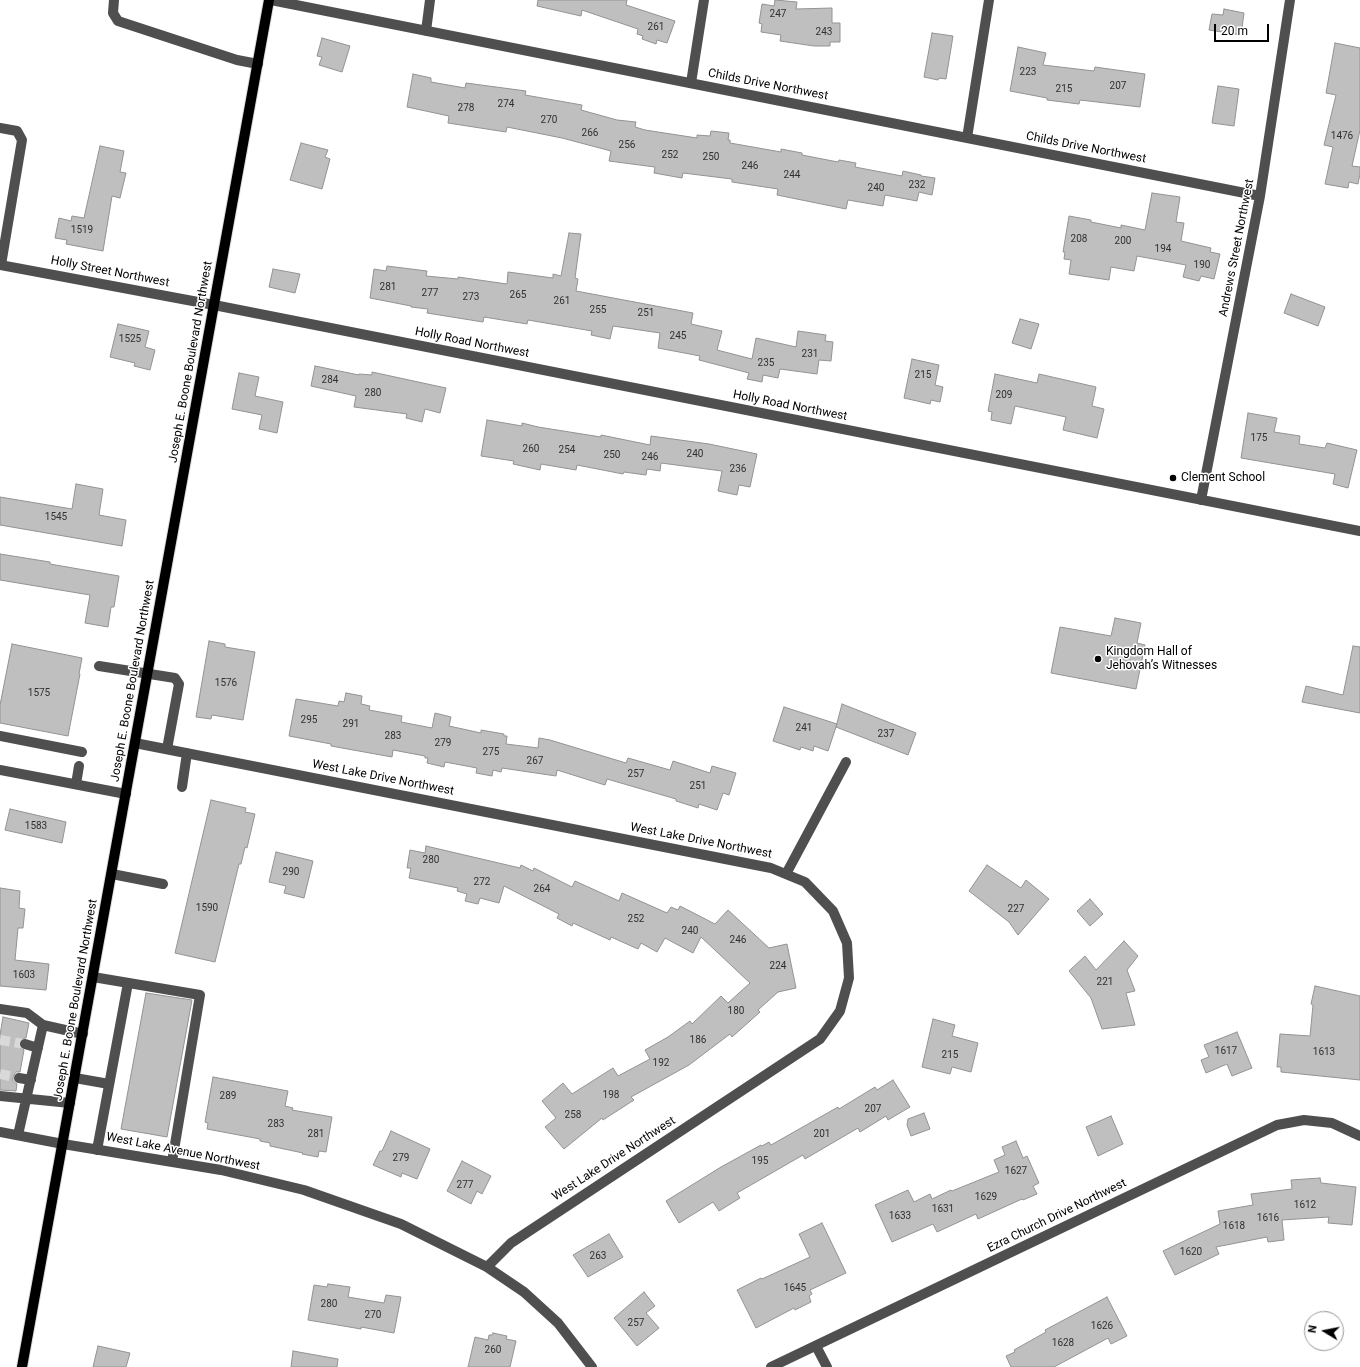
<!DOCTYPE html>
<html>
<head>
<meta charset="utf-8">
<style>
  body { margin:0 }
  #map { position:relative; width:1360px; height:1367px; overflow:hidden; background:#fff; font-family:Roboto,sans-serif }
  canvas { display:block }
  .north { position:absolute; left:1304px; top:1311px; width:40px; height:40px; box-sizing:border-box; background:#fff; border:1px solid #999; border-radius:50%; rotate:280deg; font-size:11px; font-weight:700; line-height:16px; text-align:center; color:#000 }
  .north::after { content:''; display:block; margin:auto; width:14px; height:18px; background:#000; clip-path:polygon(50% 0,100% 100%,50% 72%,0 100%) }
  .scale { position:absolute; left:1214px; top:24px; width:55px; height:18px; box-sizing:border-box; border:2px solid #000; border-top:0; padding-left:5px; font-size:12px; line-height:14px; white-space:nowrap; color:#000; -webkit-text-stroke:3px #fff; paint-order:stroke }
</style>
</head>
<body>
<div id="map">
<canvas width="1360" height="1367"></canvas>
<div class="north">N</div>
<div class="scale">20 m</div>
</div>
<script>
const ctx = document.querySelector('canvas').getContext('2d');
ctx.lineJoin = 'round';
function paint(path, color) {
  ctx.fillStyle = color;
  ctx.fill(path, 'evenodd');
}
function shape(rows) {
  const path = new Path2D();
  for (const r of rows) {
    path.moveTo(r[0], r[1]);
    for (let i = 2; i < r.length; i += 2) path.lineTo(r[i], r[i + 1]);
  }
  return path;
}
function stroke(path, color, width, dash) {
  ctx.strokeStyle = color;
  ctx.lineWidth = width;
  ctx.lineCap = dash ? 'butt' : 'round';
  ctx.setLineDash(dash || []);
  ctx.stroke(path);
}
function label(font, color, halo, rows, align = 'center') {
  ctx.font = font + ' Roboto,sans-serif';
  ctx.lineWidth = 3;
  ctx.setLineDash([]);
  ctx.textBaseline = 'middle';
  ctx.strokeStyle = halo;
  ctx.fillStyle = color;
  for (const [text, x, y, turn = 0] of rows) {
    ctx.save();
    ctx.translate(x, y);
    ctx.rotate((+turn || 0) * Math.PI / 180);
    ctx.textAlign = isNaN(turn) ? turn : align;
    if (halo) ctx.strokeText(text, 0, 0);
    ctx.fillText(text, 0, 0);
    ctx.restore();
  }
}
const building = shape([
  [538,0,627,0,626,5,675,21,667,43,657,40,656,44,642,39,643,36,637,34,638,29,582,10,581,16,537,6,538,0],
  [775,0,797,2,796,9,832,8,832,23,840,23,840,42,830,42,830,46,814,46,780,41,781,35,761,32,762,24,759,23,762,4,774,6,775,0],
  [1224,9,1244,13,1241,35,1209,30,1212,14,1223,15,1224,9],
  [932,33,953,36,946,79,939,78,938,80,924,77,932,33],
  [322,38,350,46,342,72,319,65,322,57,317,56,322,38],
  [1335,43,1360,48,1360,130,1352,166,1360,167,1360,174,1358,184,1349,182,1348,188,1325,184,1333,147,1324,145,1336,95,1326,93,1335,43],
  [1018,47,1046,53,1043,65,1094,71,1095,67,1145,74,1140,107,1080,100,1079,104,1047,100,1047,98,1010,91,1018,47],
  [413,74,431,78,431,82,465,88,466,83,526,91,525,95,582,105,581,110,617,120,636,122,635,127,645,130,697,138,697,135,710,136,711,131,729,133,728,140,730,140,730,143,781,152,781,149,802,153,802,155,838,162,839,160,856,163,855,167,902,176,903,171,921,175,921,176,935,178,932,195,919,192,917,201,885,195,883,206,848,200,846,209,777,195,778,189,732,182,732,179,683,173,682,178,654,173,655,167,609,161,611,151,562,138,507,127,506,132,448,123,449,116,407,107,413,74],
  [1218,86,1239,89,1234,126,1212,123,1218,86],
  [301,143,328,150,325,157,330,159,322,189,290,180,301,143],
  [100,146,124,151,120,172,126,173,120,198,112,196,103,251,66,244,67,240,55,238,59,218,71,221,72,216,84,218,100,146],
  [1152,193,1180,197,1176,222,1184,223,1181,241,1211,248,1210,252,1220,254,1214,279,1201,276,1199,281,1183,277,1186,265,1137,256,1134,271,1111,267,1109,280,1069,274,1071,260,1064,259,1065,252,1063,252,1069,216,1091,220,1091,222,1121,228,1121,225,1145,230,1152,193],
  [569,233,581,234,575,278,578,279,576,291,693,313,691,324,722,331,717,350,752,359,756,338,796,347,798,331,826,335,825,341,833,342,831,361,819,360,817,374,780,369,778,378,763,375,762,382,747,379,749,373,699,360,700,356,658,348,660,333,613,326,610,339,591,335,592,331,528,320,527,324,484,317,483,322,427,313,428,309,411,307,411,306,370,298,374,269,386,271,387,266,427,271,426,276,458,279,458,277,507,284,508,272,553,278,553,274,561,276,569,233],
  [273,269,300,274,295,293,269,287,273,269],
  [1291,294,1325,307,1318,326,1284,313,1291,294],
  [1020,319,1039,324,1031,349,1012,343,1020,319],
  [118,324,149,331,145,347,155,350,150,370,134,366,135,363,110,357,118,324],
  [912,359,939,365,935,385,943,387,940,402,931,400,930,404,904,398,912,359],
  [315,366,359,375,359,374,372,375,372,372,446,388,440,413,425,409,422,422,406,418,407,414,354,407,356,396,311,386,315,366],
  [239,373,259,377,255,396,283,402,277,433,259,429,262,415,232,409,239,373],
  [995,374,1037,383,1039,374,1096,387,1092,406,1104,409,1097,438,1063,430,1066,417,1015,406,1011,424,991,420,992,412,988,411,995,374],
  [1248,413,1277,418,1274,432,1300,436,1299,444,1325,448,1327,443,1357,450,1348,488,1333,484,1335,474,1241,458,1248,413],
  [487,420,522,426,522,423,538,427,601,437,601,435,650,445,651,436,709,444,757,454,750,487,739,485,737,495,718,491,722,471,661,463,660,471,647,469,646,475,624,472,623,474,577,465,576,470,541,464,540,470,513,464,514,461,481,456,487,420],
  [76,484,103,489,99,515,126,520,122,546,0,525,0,497,72,509,76,484],
  [0,554,50,562,50,564,119,576,114,607,111,607,108,627,85,623,90,595,0,580,0,554],
  [1115,618,1141,623,1137,643,1145,645,1136,689,1051,673,1060,627,1111,636,1115,618],
  [209,641,225,644,225,647,255,652,243,720,212,715,211,719,196,717,209,641],
  [12,644,82,658,79,674,80,674,68,736,0,723,0,705,12,644],
  [1353,646,1360,647,1360,713,1302,702,1306,686,1343,695,1353,646],
  [346,693,362,696,361,704,370,706,369,710,402,716,401,722,432,728,435,713,451,717,449,726,481,733,481,730,504,734,504,736,507,736,506,744,538,748,539,738,550,740,626,763,628,758,670,770,673,761,710,773,712,766,736,773,729,795,723,793,717,810,699,804,698,808,676,801,676,799,607,779,605,785,557,770,556,776,502,768,501,772,493,770,492,776,476,773,477,768,445,762,444,767,427,763,428,758,425,758,425,756,393,750,392,757,331,746,331,744,289,736,296,699,338,706,339,701,344,702,346,693],
  [842,704,916,733,908,755,836,727,842,704],
  [784,707,837,724,828,751,814,746,813,751,801,747,800,750,773,741,784,707],
  [211,800,246,808,245,812,255,814,247,848,245,847,241,864,239,864,215,962,175,953,211,800],
  [10,809,66,822,62,843,5,830,10,809],
  [426,846,520,868,521,865,533,871,534,868,572,887,575,881,619,901,622,893,667,913,671,907,678,910,680,906,715,924,728,910,769,948,787,944,796,988,778,992,758,1010,760,1012,732,1037,730,1034,689,1065,631,1097,634,1100,603,1120,602,1118,564,1149,545,1127,556,1118,542,1101,563,1083,572,1094,613,1068,618,1076,650,1059,645,1050,668,1037,690,1021,692,1024,721,996,728,1003,750,983,701,937,693,953,665,938,657,952,641,943,638,949,611,937,610,940,573,923,572,926,557,918,559,914,504,886,499,903,480,898,478,904,465,901,467,894,457,891,458,888,409,878,411,868,407,868,410,850,425,853,426,846],
  [276,852,313,861,304,898,284,893,286,886,269,882,276,852],
  [987,865,1021,888,1026,880,1049,899,1018,935,1009,922,969,891,987,865],
  [0,888,20,891,19,908,25,909,23,928,18,928,15,960,49,964,46,990,0,986,0,888],
  [1090,899,1103,914,1090,926,1077,911,1090,899],
  [1124,941,1138,956,1127,970,1135,991,1126,993,1135,1025,1102,1029,1091,998,1069,971,1085,956,1096,970,1124,941],
  [1315,986,1360,996,1360,1080,1281,1072,1281,1067,1277,1067,1280,1034,1310,1036,1313,1005,1311,1004,1315,986],
  [146,993,192,1000,167,1137,121,1129,146,993],
  [3,1017,29,1023,26,1038,21,1039,19,1042,20,1048,24,1050,20,1072,16,1072,13,1077,13,1081,17,1084,16,1091,0,1090,0,1035,3,1017],
  [933,1019,955,1025,952,1036,978,1043,971,1072,952,1067,950,1074,922,1067,933,1019],
  [1237,1032,1252,1068,1232,1076,1227,1064,1206,1073,1201,1060,1209,1057,1204,1045,1237,1032],
  [213,1077,288,1091,285,1106,293,1108,292,1110,332,1117,326,1152,319,1151,318,1157,302,1154,303,1153,270,1146,270,1143,260,1141,260,1139,207,1129,208,1123,205,1122,213,1077],
  [893,1080,910,1107,888,1120,886,1116,860,1132,858,1128,805,1159,803,1155,737,1193,740,1198,719,1211,713,1202,679,1223,666,1201,721,1167,761,1145,762,1146,769,1142,771,1145,838,1107,839,1109,875,1087,877,1090,893,1080],
  [924,1113,930,1129,911,1136,907,1125,908,1119,924,1113],
  [1111,1116,1123,1144,1098,1156,1086,1127,1111,1116],
  [391,1131,430,1149,417,1179,402,1173,401,1177,373,1165,380,1151,382,1151,391,1131],
  [1016,1141,1023,1158,1027,1156,1039,1183,1033,1186,1037,1194,1023,1200,1022,1199,978,1219,976,1214,937,1232,933,1224,892,1242,875,1205,908,1190,914,1202,930,1194,932,1199,951,1190,952,1191,999,1172,994,1160,1005,1155,1002,1147,1016,1141],
  [462,1161,491,1176,482,1194,477,1191,471,1204,447,1191,462,1161],
  [1320,1178,1321,1183,1356,1187,1352,1225,1328,1223,1329,1217,1282,1220,1284,1240,1268,1242,1267,1237,1216,1247,1219,1254,1175,1275,1163,1251,1220,1224,1218,1211,1253,1205,1251,1194,1292,1189,1291,1180,1320,1178],
  [822,1223,846,1273,810,1290,812,1294,809,1296,811,1302,795,1310,794,1308,756,1328,737,1290,761,1278,762,1279,810,1257,799,1234,822,1223],
  [609,1234,623,1257,588,1277,573,1255,609,1234],
  [328,1284,350,1287,348,1297,384,1303,386,1295,401,1297,394,1333,361,1327,361,1329,308,1320,314,1285,327,1287,328,1284],
  [644,1292,655,1306,646,1313,659,1328,637,1346,614,1318,644,1292],
  [1107,1297,1127,1336,1111,1344,1108,1338,1054,1367,1011,1367,1006,1356,1015,1352,1014,1350,1046,1332,1045,1330,1107,1297],
  [493,1333,507,1336,506,1339,516,1341,510,1367,468,1367,475,1337,488,1340,489,1335,492,1335,493,1333],
  [98,1346,130,1353,126,1367,93,1367,98,1346],
  [293,1351,338,1359,337,1367,291,1367,293,1351]
]);
const minorTunnel = shape([
  [0,1040,25,1044],
  [0,1074,19,1078]
]);
const minor = shape([
  [114,0,113,13,118,21,237,60,258,64],
  [271,0,1260,196],
  [426,31,430,0],
  [691,83,704,0],
  [0,128,17,131,22,140,1,265],
  [967,138,989,0],
  [0,265,214,305,1360,531],
  [1201,500,1260,196,1290,0],
  [99,666,175,678,179,684,167,749],
  [0,736,82,752],
  [135,743,771,868,805,882,833,911,847,943,849,978,840,1011,820,1039,511,1243,487,1267],
  [0,770,126,794],
  [76,784,79,766],
  [182,787,187,753],
  [112,874,163,884],
  [786,874,846,762],
  [93,977,200,995,172,1162],
  [0,1009,27,1013,43,1025],
  [25,1044,38,1048],
  [19,1078,31,1080],
  [75,1078,109,1084],
  [0,1096,70,1103],
  [0,1132,63,1144,221,1170,304,1190,401,1224,487,1267,524,1292,558,1323,592,1367],
  [18,1135,43,1025,83,1034],
  [97,1150,128,983],
  [816,1346,827,1367],
  [771,1367,1277,1125,1304,1120,1332,1123,1360,1136]
]);
const major = shape([
  [22,1367,269,0]
]);
const markers = [
  [1173,478,4,"#000"],
  [1098,659,4,"#000"]
];
const numberNames = [
  ["247",778,14],
  ["261",656,27],
  ["243",824,32],
  ["223",1028,72],
  ["207",1118,86],
  ["215",1064,89],
  ["274",506,104],
  ["278",466,108],
  ["270",549,120],
  ["266",590,133],
  ["1476",1342,136],
  ["256",627,145],
  ["252",670,155],
  ["250",711,157],
  ["246",750,166],
  ["244",792,175],
  ["232",917,185],
  ["240",876,188],
  ["1519",82,230],
  ["208",1079,239],
  ["200",1123,241],
  ["194",1163,249],
  ["190",1202,265],
  ["281",388,287],
  ["277",430,293],
  ["265",518,295],
  ["273",471,297],
  ["261",562,301],
  ["255",598,310],
  ["251",646,313],
  ["245",678,336],
  ["1525",130,339],
  ["231",810,354],
  ["235",766,363],
  ["215",923,375],
  ["284",330,380],
  ["280",373,393],
  ["209",1004,395],
  ["175",1259,438],
  ["260",531,449],
  ["254",567,450],
  ["240",695,454],
  ["250",612,455],
  ["246",650,457],
  ["236",738,469],
  ["1545",56,517],
  ["1576",226,683],
  ["1575",39,693],
  ["295",309,720],
  ["291",351,724],
  ["241",804,728],
  ["237",886,734],
  ["283",393,736],
  ["279",443,743],
  ["275",491,752],
  ["267",535,761],
  ["257",636,774],
  ["251",698,786],
  ["1583",36,826],
  ["280",431,860],
  ["290",291,872],
  ["272",482,882],
  ["264",542,889],
  ["1590",207,908],
  ["227",1016,909],
  ["252",636,919],
  ["240",690,931],
  ["246",738,940],
  ["224",778,966],
  ["1603",24,975],
  ["221",1105,982],
  ["180",736,1011],
  ["186",698,1040],
  ["1617",1226,1051],
  ["1613",1324,1052],
  ["215",950,1055],
  ["192",661,1063],
  ["198",611,1095],
  ["289",228,1096],
  ["207",873,1109],
  ["258",573,1115],
  ["283",276,1124],
  ["281",316,1134],
  ["201",822,1134],
  ["279",401,1158],
  ["195",760,1161],
  ["1627",1016,1171],
  ["277",465,1185],
  ["1629",986,1197],
  ["1612",1305,1205],
  ["1631",943,1209],
  ["1633",900,1216],
  ["1616",1268,1218],
  ["1618",1234,1226],
  ["1620",1191,1252],
  ["263",598,1256],
  ["1645",795,1288],
  ["280",329,1304],
  ["270",373,1315],
  ["257",636,1323],
  ["1626",1102,1326],
  ["1628",1063,1343],
  ["260",493,1350]
];
const streetNames = [
  ["Childs Drive Northwest",768,85,11],
  ["Childs Drive Northwest",1086,148,11],
  ["Andrews Street Northwest",1237,248,-79],
  ["Holly Street Northwest",110,272,11],
  ["Holly Road Northwest",472,343,11],
  ["Joseph E. Boone Boulevard Northwest",191,362,-80],
  ["Holly Road Northwest",790,406,11],
  ["Joseph E. Boone Boulevard Northwest",133,681,-80],
  ["West Lake Drive Northwest",383,778,11],
  ["West Lake Drive Northwest",701,841,11],
  ["Joseph E. Boone Boulevard Northwest",76,1000,-80],
  ["West Lake Avenue Northwest",183,1152,11],
  ["West Lake Drive Northwest",614,1159,-33],
  ["Ezra Church Drive Northwest",1057,1216,-26]
];
const poiNames = [
  ["Clement School",1181,478],
  ["Kingdom Hall of",1106,652],
  ["Jehovah’s Witnesses",1106,666]
];
paint(building, '#bfbfbf');
stroke(building, '#939393', 1);
stroke(minorTunnel, '#d9d9d9', 10, [10, 5]);
stroke(major, '#dbdbdb', 12);
stroke(minor, '#4f4f4f', 10);
stroke(major, '#000', 10);
for (const [x, y, r, color] of markers) {
  const dot = new Path2D();
  dot.arc(x, y, r, 0, 2 * Math.PI);
  ctx.fillStyle = color;
  ctx.fill(dot);
  stroke(dot, '#fff', 1.5);
}
label('10px', '#303030', null, numberNames);
label('12px', '#000', '#fff', streetNames);
label('12px', '#000', '#fff', poiNames, 'left');
</script>
</body>
</html>
